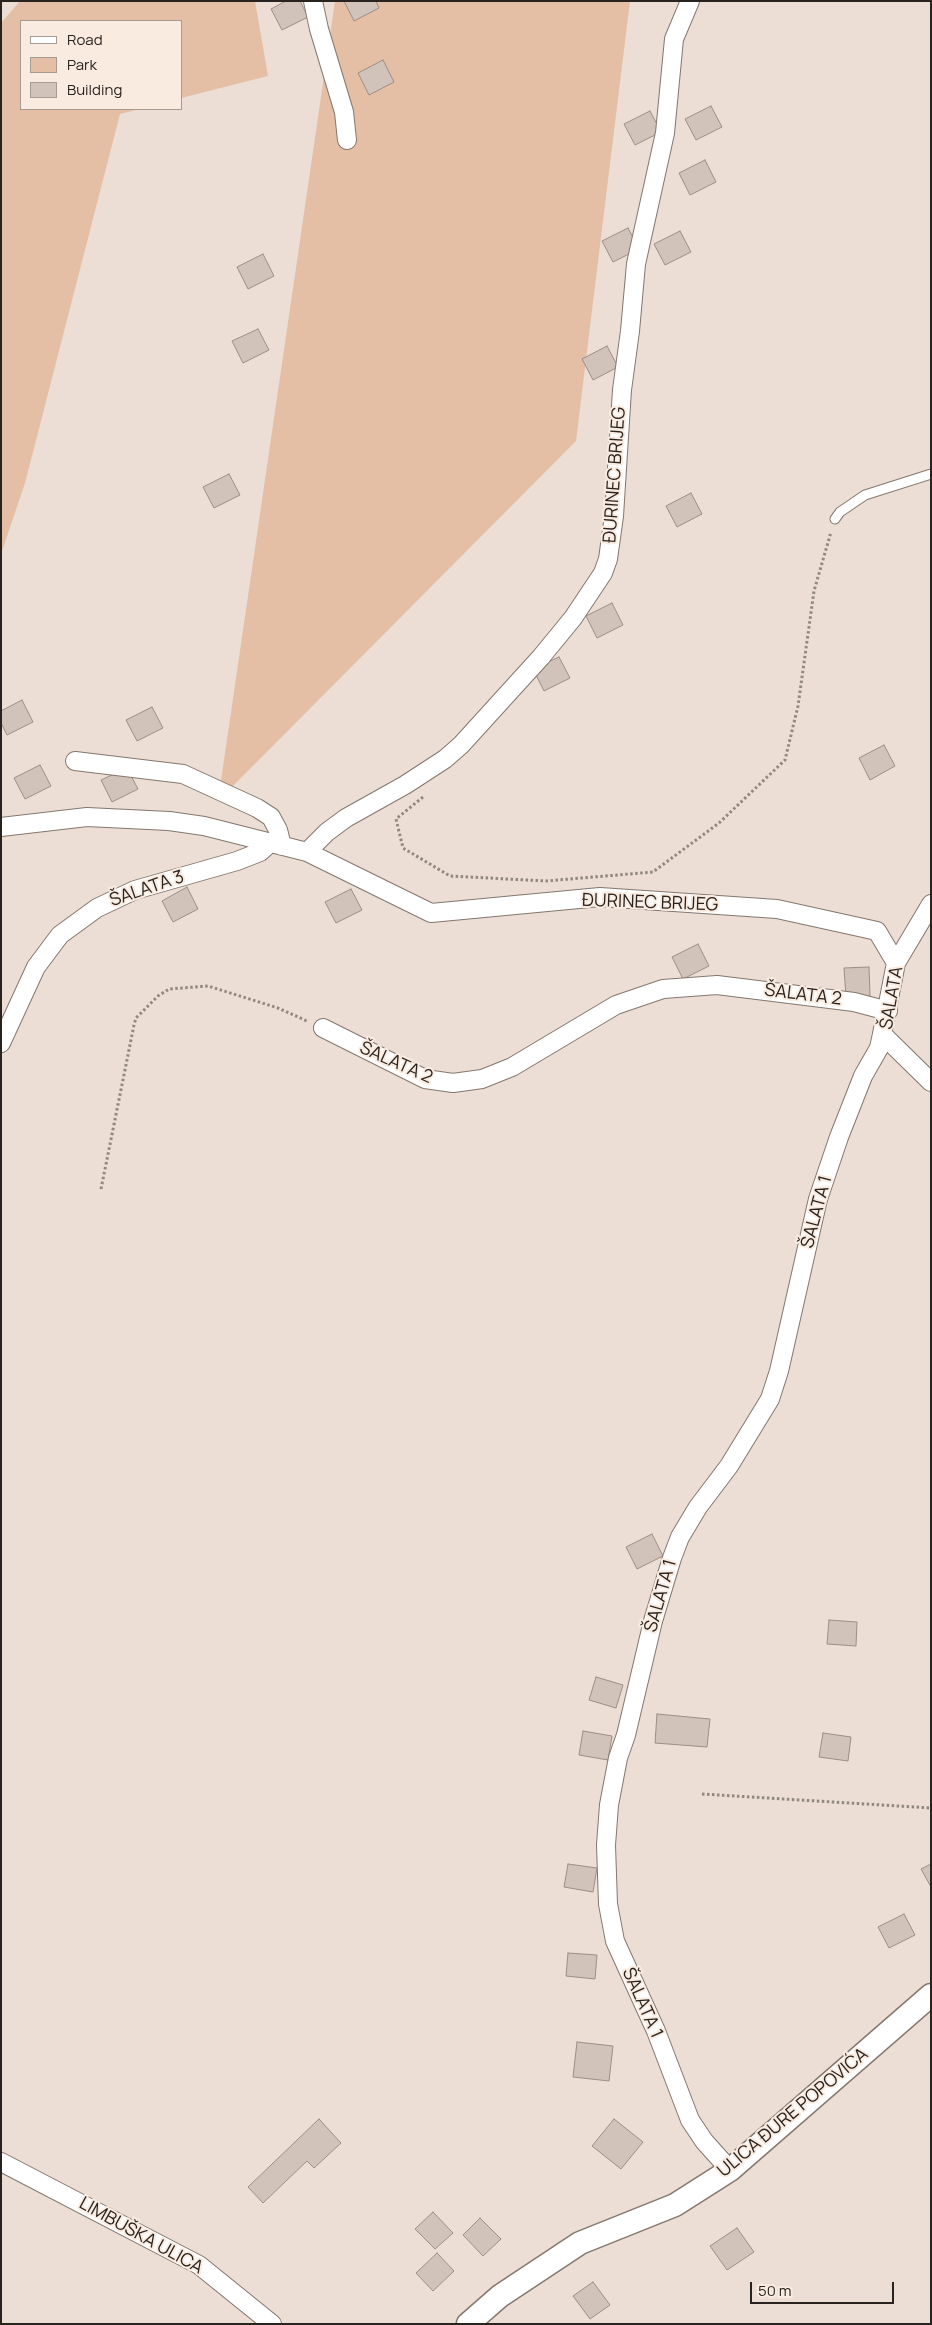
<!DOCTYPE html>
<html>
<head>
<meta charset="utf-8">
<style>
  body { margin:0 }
  #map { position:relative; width:932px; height:2325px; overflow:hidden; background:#ecded4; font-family:Manrope,sans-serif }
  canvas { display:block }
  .frame { position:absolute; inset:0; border:2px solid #28231f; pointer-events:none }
  .legend { position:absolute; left:20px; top:20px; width:162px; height:90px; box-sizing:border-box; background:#faebe1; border:1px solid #a69b93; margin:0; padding:6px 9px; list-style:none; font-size:15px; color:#28231f }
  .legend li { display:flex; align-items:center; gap:10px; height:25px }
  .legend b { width:25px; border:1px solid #a69b93 }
  .scale { position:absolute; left:750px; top:2282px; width:144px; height:22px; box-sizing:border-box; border:2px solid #28231f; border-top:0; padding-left:6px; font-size:15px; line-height:18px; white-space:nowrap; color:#28231f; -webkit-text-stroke:4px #faebe1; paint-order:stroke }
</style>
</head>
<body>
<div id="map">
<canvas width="932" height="2325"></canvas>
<div class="frame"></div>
<ul class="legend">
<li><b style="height:6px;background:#fff"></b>Road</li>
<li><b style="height:14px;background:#e4bfa5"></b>Park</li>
<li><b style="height:14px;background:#d1c3b9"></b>Building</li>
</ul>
<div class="scale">50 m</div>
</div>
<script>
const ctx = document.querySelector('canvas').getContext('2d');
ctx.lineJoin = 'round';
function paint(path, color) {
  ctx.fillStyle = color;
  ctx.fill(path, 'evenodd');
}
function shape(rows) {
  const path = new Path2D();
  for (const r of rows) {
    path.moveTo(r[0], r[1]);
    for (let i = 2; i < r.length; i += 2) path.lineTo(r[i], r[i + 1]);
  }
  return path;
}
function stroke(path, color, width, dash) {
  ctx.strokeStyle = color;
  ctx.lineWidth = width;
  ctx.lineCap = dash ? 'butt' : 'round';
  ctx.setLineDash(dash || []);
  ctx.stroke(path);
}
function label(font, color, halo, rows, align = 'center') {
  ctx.font = font + ' Manrope,sans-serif';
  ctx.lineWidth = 4;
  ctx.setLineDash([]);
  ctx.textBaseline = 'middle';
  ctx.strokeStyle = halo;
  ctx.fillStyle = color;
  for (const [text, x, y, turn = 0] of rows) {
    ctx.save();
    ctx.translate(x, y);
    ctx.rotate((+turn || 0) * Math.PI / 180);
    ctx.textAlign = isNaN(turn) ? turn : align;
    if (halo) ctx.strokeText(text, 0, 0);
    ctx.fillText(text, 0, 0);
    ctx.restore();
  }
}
const green = shape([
  [20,1,255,1,268,76,181,98,181,21,21,21,21,109,140,109,120,114,25,483,1,554,1,23],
  [335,1,630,1,576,441,218,801]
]);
const building = shape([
  [286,1,300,1,308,17,282,30,271,9,286,1],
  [344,1,376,1,379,8,354,21,344,1],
  [383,60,394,82,369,95,358,73,383,60],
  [711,106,722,127,696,140,685,119,711,106],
  [650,111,661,132,635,145,624,124,650,111],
  [705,160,716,182,690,195,679,173,705,160],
  [628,228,639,249,613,262,602,241,628,228],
  [680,231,691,252,665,265,654,244,680,231],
  [263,254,274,276,248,289,237,267,263,254],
  [258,329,269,350,243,363,232,341,258,329],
  [607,346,618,367,593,380,582,359,607,346],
  [229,474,240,495,214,508,203,487,229,474],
  [691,493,702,514,677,527,666,506,691,493],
  [612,603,623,625,597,638,586,616,612,603],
  [559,657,570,678,544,691,533,669,559,657],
  [22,700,33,722,7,735,1,723,1,711,22,700],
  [152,707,163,728,137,741,126,720,152,707],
  [884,745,895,766,870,780,859,758,884,745],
  [40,765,51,786,25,799,14,778,40,765],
  [127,768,138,789,112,802,101,780,127,768],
  [187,887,198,909,173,922,162,901,187,887],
  [351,889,362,910,336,923,325,902,351,889],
  [698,944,709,966,683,979,672,957,698,944],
  [869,967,870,996,846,997,844,968,869,967],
  [652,1534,663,1556,637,1569,626,1547,652,1534],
  [829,1620,857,1622,856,1646,827,1644,829,1620],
  [596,1677,623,1685,616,1708,589,1700,596,1677],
  [657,1714,710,1719,707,1747,655,1743,657,1714],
  [583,1731,612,1736,608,1760,579,1755,583,1731],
  [823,1733,851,1737,848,1761,819,1757,823,1733],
  [568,1864,597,1868,593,1892,564,1887,568,1864],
  [931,1864,931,1887,921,1869,931,1864],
  [904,1914,915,1935,889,1948,878,1927,904,1914],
  [568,1953,597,1955,595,1979,566,1976,568,1953],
  [577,2042,613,2046,609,2081,573,2077,577,2042],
  [319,2119,341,2143,314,2168,307,2161,263,2203,248,2187,319,2119],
  [614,2119,643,2142,621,2169,592,2146,614,2119],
  [433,2212,453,2233,435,2249,415,2229,433,2212],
  [480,2218,501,2239,483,2256,463,2235,480,2218],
  [737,2228,754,2252,727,2270,710,2246,737,2228],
  [437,2253,454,2271,433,2291,416,2273,437,2253],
  [593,2282,610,2305,590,2319,573,2296,593,2282]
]);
const path = shape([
  [423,797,396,819,403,848,450,876,546,881,653,872,719,823,785,760,798,706,814,591,831,532],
  [101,1189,134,1025,136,1018,158,996,169,989,208,986,278,1008,307,1021],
  [702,1794,931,1808]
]);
const service = shape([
  [835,519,840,512,865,495,931,474]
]);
const minor = shape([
  [313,1,319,29,344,112,347,140],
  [75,761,183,774,257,808,271,817,278,830,282,846],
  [1,827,87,817,169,821,204,826,307,852,431,913,600,897,777,909,877,931,896,963],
  [307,852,327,832,346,818,405,785,445,759,461,745,541,657,573,618,603,573,608,559,614,516,622,390,630,331,636,264,665,133,674,39,690,1],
  [931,904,896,963,882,1034,931,1082],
  [323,1028,425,1079,453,1083,482,1079,512,1067,616,1005,663,989,717,985,854,1002,888,1011],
  [1,1043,36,967,60,935,97,908,135,890,237,861,260,852,271,842],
  [1,2162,199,2265,272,2324],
  [730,2170,704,2141,690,2120,656,2031,615,1941,608,1904,606,1845,609,1805,618,1758,626,1735,653,1621,672,1558,680,1537,698,1507,729,1466,770,1399,779,1371,818,1199,839,1137,863,1076,879,1048,882,1034]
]);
const tertiary = shape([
  [468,2324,500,2296,580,2243,675,2205,730,2170,931,1995]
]);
const streetNames = [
  ["ĐURINEC BRIJEG",615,475,-86],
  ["ŠALATA 3",147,889,-19],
  ["ĐURINEC BRIJEG",650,903,2],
  ["ŠALATA 2",803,995,7],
  ["ŠALATA",892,998,-80],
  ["ŠALATA 2",396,1063,24],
  ["ŠALATA 1",817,1212,-75],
  ["ŠALATA 1",661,1596,-74],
  ["ŠALATA 1",642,2003,66],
  ["ULICA ĐURE POPOVIĆA",793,2113,-40],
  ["LIMBUŠKA ULICA",141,2236,29]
];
paint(green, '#e4bfa5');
paint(building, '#d1c3b9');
stroke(building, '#9b8e85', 1);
stroke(service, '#84776e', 11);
stroke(minor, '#84776e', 20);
stroke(tertiary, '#84776e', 25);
stroke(path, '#918880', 3, [2.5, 2.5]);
stroke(service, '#fff', 9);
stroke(minor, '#fff', 18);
stroke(tertiary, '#fff', 22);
label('18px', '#28231f', '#faebe1', streetNames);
</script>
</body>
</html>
